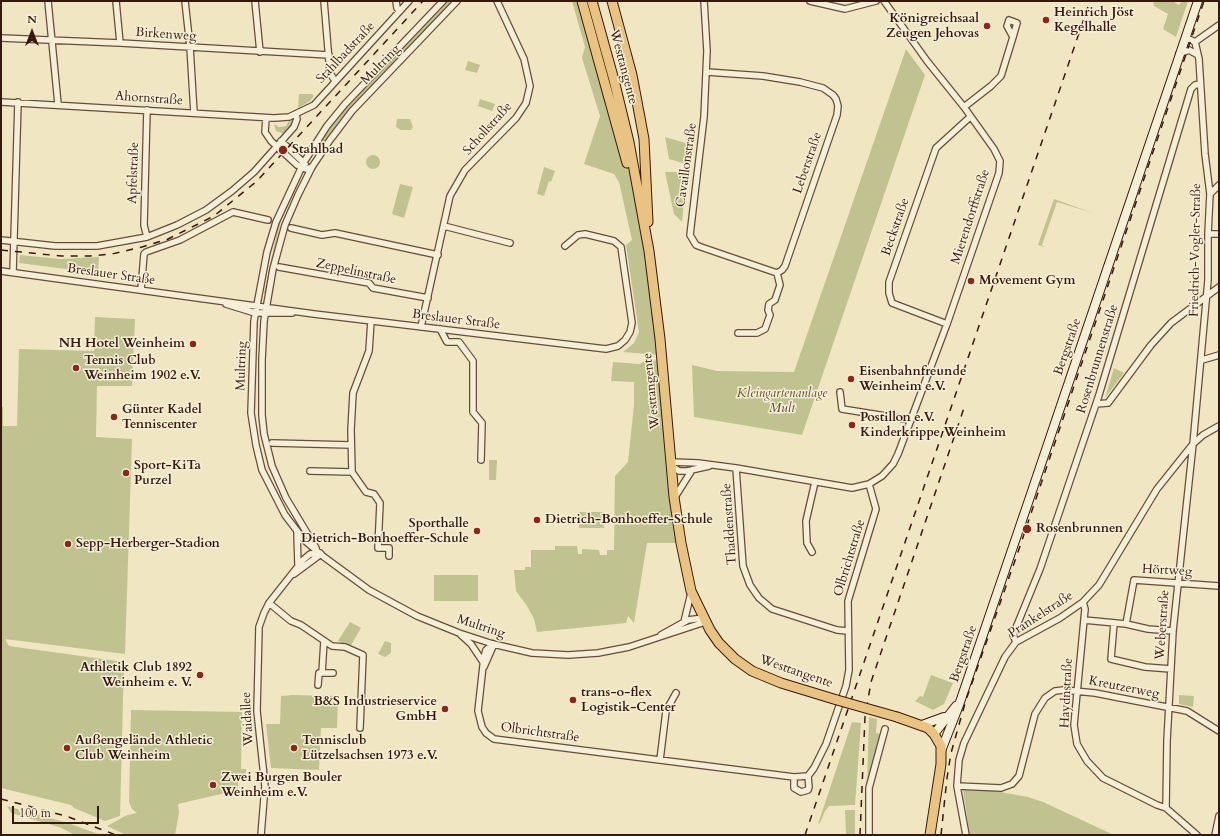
<!DOCTYPE html>
<html>
<head>
<meta charset="utf-8">
<style>
  body { margin:0 }
  #map { position:relative; width:1220px; height:836px; overflow:hidden; background:#f1e6c2; font-family:Cardo,serif }
  canvas { display:block }
  .frame { position:absolute; inset:0; border:2px solid #37180d; pointer-events:none }
  .north { position:absolute; left:12px; top:12px; width:40px; height:40px; -webkit-text-stroke:3px #f6efd7; paint-order:stroke; rotate:0deg; font-size:11px; font-weight:700; line-height:16px; text-align:center; color:#37180d }
  .north::after { content:''; display:block; margin:auto; width:14px; height:18px; background:#37180d; clip-path:polygon(50% 0,100% 100%,50% 72%,0 100%) }
  .scale { position:absolute; left:12px; top:806px; width:87px; height:18px; box-sizing:border-box; border:2px solid #37180d; border-top:0; padding-left:5px; font-size:12px; line-height:14px; white-space:nowrap; color:#37180d; -webkit-text-stroke:3px #f6efd7; paint-order:stroke }
</style>
</head>
<body>
<div id="map">
<canvas width="1220" height="836"></canvas>
<div class="frame"></div>
<div class="north">N</div>
<div class="scale">100 m</div>
</div>
<script>
const ctx = document.querySelector('canvas').getContext('2d');
ctx.lineJoin = 'round';
function paint(path, color) {
  ctx.fillStyle = color;
  ctx.fill(path, 'evenodd');
}
function shape(rows) {
  const path = new Path2D();
  for (const r of rows) {
    if (r.length === 3) {
      path.moveTo(r[0] + r[2], r[1]);
      path.arc(r[0], r[1], r[2], 0, 2 * Math.PI);
      continue;
    }
    path.moveTo(r[0], r[1]);
    for (let i = 2; i < r.length; i += 2) path.lineTo(r[i], r[i + 1]);
  }
  return path;
}
function stroke(path, color, width, dash) {
  ctx.strokeStyle = color;
  ctx.lineWidth = width;
  ctx.lineCap = dash ? 'butt' : 'round';
  ctx.setLineDash(dash || []);
  ctx.stroke(path);
}
function label(font, color, halo, rows, align = 'center') {
  ctx.font = font + ' Cardo,serif';
  ctx.lineWidth = 3;
  ctx.setLineDash([]);
  ctx.textBaseline = 'middle';
  ctx.strokeStyle = halo;
  ctx.fillStyle = color;
  for (const [text, x, y, turn = 0] of rows) {
    ctx.save();
    ctx.translate(x, y);
    ctx.rotate((+turn || 0) * Math.PI / 180);
    ctx.textAlign = isNaN(turn) ? turn : align;
    if (halo) ctx.strokeText(text, 0, 0);
    ctx.fillText(text, 0, 0);
    ctx.restore();
  }
}
const green = shape([
  [447,1,453,1,348,111,319,151,315,148,345,109],
  [572,1,581,1,630,175,641,228,659,355,623,352,634,343,639,332,626,245,632,240,619,182,614,174,584,164,600,116,582,58,585,47],
  [1153,1,1172,1,1179,5,1182,1,1188,1,1176,37,1163,29,1168,14,1154,6],
  [906,49,925,75,802,435,694,417,692,365,717,371,794,372],
  [468,61,480,65,477,73,465,70],
  [299,94,312,94,314,96,310,101,298,108],
  [480,99,495,104,492,111,478,106],
  [290,119,293,120,294,123,284,134,276,131,274,124,279,127,286,126],
  [397,119,410,119,413,127,411,130,401,130,396,127],
  [665,137,692,145,689,165,669,159],
  [373,162,7],
  [544,167,555,171,551,182,549,181,544,196,537,194],
  [665,172,687,172,682,222,674,214],
  [295,184,297,185,280,224,266,293,264,293,279,223],
  [400,184,413,187,404,218,392,214],
  [1054,199,1093,213,1057,202,1042,245,1045,247,1038,245],
  [20,255,60,259,99,257,98,273,19,263],
  [95,317,135,319,132,386,97,386,96,437,132,439,125,654,5,639,9,646,124,662,120,816,105,821,74,808,71,805,1,788,1,407,3,407,3,426,17,426,19,349,94,351],
  [648,360,660,361,677,543,647,543,634,623,628,616,626,623,537,632,534,619,527,606,516,591,514,570,525,570,525,567,531,567,531,550,555,550,555,546,577,546,578,554,582,554,582,549,599,550,600,555,607,555,607,550,614,550,615,476,628,462,634,405,634,382,611,381,613,362,639,364],
  [1114,368,1124,373,1105,398],
  [489,460,497,460,496,480,489,480],
  [579,512,604,512,604,528,579,528],
  [434,575,478,575,478,601,434,601],
  [350,622,361,628,350,647,338,641],
  [385,641,391,643,391,653,385,657,378,654],
  [931,675,953,683,944,704,933,710,915,701,920,696,923,697],
  [292,695,338,696,337,728,321,728,319,770,271,768,266,724,280,724,281,696],
  [1179,695,1194,696,1193,707,1179,704],
  [131,710,242,712,241,769,246,769,246,779,238,779,238,790,178,804,179,813,175,835,126,835,107,826,127,815,137,813,132,809,129,802],
  [869,717,877,719,876,733,881,734,867,788],
  [852,722,861,723,855,805,829,806,825,811,820,823,818,824],
  [967,786,1028,797,1043,802,1114,835,970,835,963,791],
  [7,806,68,823,98,834,75,835,59,827,11,813],
  [845,810,855,810,855,835,846,835]
]);
const minor = shape([
  [48,1,58,104],
  [116,1,120,43],
  [185,1,190,47,194,113],
  [255,1,260,52],
  [324,1,330,73,335,81],
  [396,1,397,8,400,11],
  [443,1,345,104,327,126,304,162,276,222,267,252,254,321,251,413,256,445,262,470,285,515,304,540,324,557,369,590,417,616,459,633,493,644,532,653,568,655,598,653,629,647,705,622],
  [704,1,707,51,704,117,690,235,696,245,701,247,777,273],
  [810,1,845,9,876,1],
  [1,38,120,43,329,55],
  [1195,42,1219,25],
  [1179,54,1189,50,1198,55],
  [707,72,763,76,800,82,823,88,833,95,836,99,838,106,837,115,785,266,782,270,777,273],
  [1,102,274,118,289,117,314,105,409,1],
  [964,107,991,86,1001,76,1013,37,1017,23,1009,20,1007,26,1013,37],
  [266,118,265,132,271,141,297,165,306,169,312,167],
  [281,141,305,164],
  [1210,194,1219,185],
  [444,226,510,243],
  [291,228,322,235,335,233,438,255],
  [1208,234,1219,234],
  [147,237,144,225,147,110],
  [1,240,55,246,97,246,147,237,177,225,206,210,232,191,254,172,294,127,297,119,296,115],
  [279,267,369,283,373,288,428,298],
  [1,271,314,314,606,349,618,346,625,340,630,332,632,323,621,247,614,241,585,234,578,235,565,246],
  [13,272,18,102],
  [141,290,144,254,146,252,180,240,233,212,268,220],
  [226,304,255,313,292,313],
  [371,321,369,351,353,393,351,430,352,472,366,492,374,494,380,503,378,548,389,548,389,556],
  [947,324,892,303,889,293,889,282,936,148,970,117],
  [421,327,450,196,465,170,516,118,526,103,530,86,524,59,497,1],
  [440,329,447,342,459,342,473,361,473,412,482,423,481,460],
  [738,333,757,333,765,329,770,315,768,310,769,304,775,300,780,285,777,273],
  [1202,360,1219,355],
  [840,392,842,409,911,420],
  [1096,404,1108,403,1151,345,1171,323,1219,287],
  [272,443,351,445],
  [672,462,698,463,736,468,852,488,869,484,882,476,893,464,898,454,947,324,999,173,1000,161,994,149,964,107,927,61,884,1],
  [672,466,679,471,687,471,709,466],
  [736,468,743,566,750,585,759,598,772,609,837,630,848,631],
  [310,471,352,472],
  [675,497,692,470],
  [297,532,298,565],
  [316,548,286,498,272,466,264,434,262,415,262,360,264,321,273,269,285,225,298,195,312,167,330,140,352,111,457,1],
  [812,552,807,543,806,521,815,482],
  [294,574,321,554],
  [1083,602,1085,609,1074,725,1077,744,1087,761,1103,778,1157,805,1166,808],
  [269,603,291,621,301,625,332,646,345,647,363,655,360,728],
  [1084,620,1126,624,1148,629,1173,631],
  [684,622,691,593],
  [1114,623,1111,659,1145,667,1171,669],
  [1126,624,1134,580,1219,586],
  [461,635,471,644,483,662],
  [661,635,688,620,703,618],
  [1016,642,1013,635,1040,569,1099,395,1191,89,1195,85,1200,84],
  [493,644,486,650,484,657,478,711,482,727,486,733,494,739,794,777,808,776,814,768,826,744,846,686,849,670,848,601,876,509,869,484],
  [484,667,494,644],
  [322,673,333,673],
  [318,685,319,673,322,673,324,641],
  [660,760,666,711,676,693],
  [794,777,794,788,801,792,808,790,809,787,808,776],
  [957,786,1001,788,1012,784,1019,776,1035,714,1045,698,1055,691,1064,690,1095,693,1187,711,1219,731],
  [1166,808,1167,741,1173,631,1193,444,1208,280,1208,234,1210,194,1205,154,1199,59,1195,42,1185,37],
  [1166,808,1197,835],
  [261,835,265,786,257,711,259,627,264,613,269,603,303,560,310,554,320,553],
  [869,835,869,788,885,729],
  [966,835,957,786,959,760,964,743,1005,657,1016,642,1060,618,1083,602,1099,585,1157,489,1193,444,1203,435,1219,426],
  [1215,835,1219,816]
]);
const secondary = shape([
  [922,725,944,717],
  [934,734,956,706],
  [941,751,959,705,1031,494,1198,1]
]);
const primary = shape([
  [582,1,627,163],
  [592,1,614,80,629,142,649,251,660,339,674,497,681,543,691,591,710,630,719,643,735,659,752,671,781,683,837,700],
  [612,1,632,75,644,139,648,222],
  [897,717,928,728,934,734,941,746,941,764,930,835]
]);
const rail = shape([
  [1,250,61,256,90,256,112,254,142,247,168,239,214,216,257,181,423,1],
  [1,799,66,816,116,835],
  [805,835,1090,1],
  [860,835,865,717,871,682,965,405],
  [941,835,947,778,951,753,966,700,1018,552,1204,1]
]);
const primaryBridge = shape([
  [837,700,897,717]
]);
const markers = [
  [1046,20,4,"#8f2418"],
  [987,26,4,"#8f2418"],
  [283,150,5,"#8f2418"],
  [971,281,4,"#8f2418"],
  [193,344,4,"#8f2418"],
  [76,368,4,"#8f2418"],
  [851,379,4,"#8f2418"],
  [114,417,4,"#8f2418"],
  [852,425,4,"#8f2418"],
  [126,473,4,"#8f2418"],
  [537,520,4,"#8f2418"],
  [1027,529,5,"#8f2418"],
  [477,531,4,"#8f2418"],
  [68,544,4,"#8f2418"],
  [200,675,4,"#8f2418"],
  [573,700,4,"#8f2418"],
  [445,709,4,"#8f2418"],
  [67,748,4,"#8f2418"],
  [294,748,4,"#8f2418"],
  [213,785,4,"#8f2418"]
];
const poiNames = [
  ["Heinrich Jöst",1054,13],
  ["Kegelhalle",1054,28],
  ["Königreichsaal",979,19,"right"],
  ["Zeugen Jehovas",979,34,"right"],
  ["Stahlbad",292,150],
  ["Movement Gym",979,281],
  ["NH Hotel Weinheim",185,344,"right"],
  ["Tennis Club",84,361],
  ["Weinheim 1902 e.V.",84,376],
  ["Eisenbahnfreunde",859,372],
  ["Weinheim e.V.",859,387],
  ["Günter Kadel",122,410],
  ["Tenniscenter",122,425],
  ["Postillon e.V.",860,418],
  ["Kinderkrippe Weinheim",860,433],
  ["Sport-KiTa",134,466],
  ["Purzel",134,481],
  ["Dietrich-Bonhoeffer-Schule",545,520],
  ["Sporthalle",469,524,"right"],
  ["Dietrich-Bonhoeffer-Schule",469,539,"right"],
  ["Rosenbrunnen",1036,529],
  ["Sepp-Herberger-Stadion",76,544],
  ["Athletik Club 1892",192,668,"right"],
  ["Weinheim e. V.",192,683,"right"],
  ["trans-o-flex",581,693],
  ["Logistik-Center",581,708],
  ["B&S Industrieservice",437,702,"right"],
  ["GmbH",437,717,"right"],
  ["Außengelände Athletic",75,741],
  ["Club Weinheim",75,756],
  ["Tennisclub",302,741],
  ["Lützelsachsen 1973 e.V.",302,756],
  ["Zwei Burgen Bouler",221,778],
  ["Weinheim e.V.",221,793]
];
const streetNames = [
  ["Birkenweg",166,35,4],
  ["Stahlbadstraße",346,53,-47],
  ["Multring",381,65,-46],
  ["Westtangente",623,67,75],
  ["Ahornstraße",149,99,4],
  ["Schollstraße",488,129,-48],
  ["Leberstraße",808,163,-71],
  ["Cavaillonstraße",687,165,-82],
  ["Apfelstraße",134,173,-88],
  ["Mierendorffstraße",971,217,-72],
  ["Beckstraße",896,227,-71],
  ["Friedrich-Vogler-Straße",1196,250,-89],
  ["Zeppelinstraße",356,272,12],
  ["Breslauer Straße",111,275,8],
  ["Breslauer Straße",456,320,7],
  ["Bergstraße",1068,347,-71],
  ["Rosenbrunnenstraße",1098,359,-73],
  ["Multring",242,366,-88],
  ["Westtangente",652,391,-96],
  ["Thaddenstraße",730,524,-94],
  ["Olbrichtstraße",850,558,-73],
  ["Hörtweg",1167,571,3],
  ["Prankelstraße",1041,615,-33],
  ["Weberstraße",1163,625,-86],
  ["Multring",481,627,18],
  ["Bergstraße",964,654,-71],
  ["Westtangente",796,672,19],
  ["Kreutzerweg",1124,688,11],
  ["Haydnstraße",1067,693,-87],
  ["Waidallee",248,719,-93],
  ["Olbrichtstraße",540,733,8]
];
const parkNames = [
  ["Kleingartenanlage",782,394],
  ["Mult",782,409]
];
paint(green, '#c0c38f');
stroke(minor, '#664c3a', 8);
stroke(secondary, '#37180d', 10);
stroke(primary, '#37180d', 11);
stroke(minor, '#f6efd7', 5.5);
stroke(secondary, '#f6efd7', 8);
stroke(primary, '#e8c381', 9);
stroke(rail, '#37180d', 1.5, [7, 7]);
stroke(primaryBridge, '#37180d', 11, []);
stroke(primaryBridge, '#e8c381', 9);
for (const [x, y, r, color] of markers) {
  const dot = new Path2D();
  dot.arc(x, y, r, 0, 2 * Math.PI);
  ctx.fillStyle = color;
  ctx.fill(dot);
  stroke(dot, '#f6efd7', 1.5);
}
label('bold 13px', '#37180d', '#f6efd7', poiNames, 'left');
label('13px', '#37180d', '#f6efd7', streetNames);
label('italic 13px', '#604b34', '#f6efd7', parkNames);
</script>
</body>
</html>
